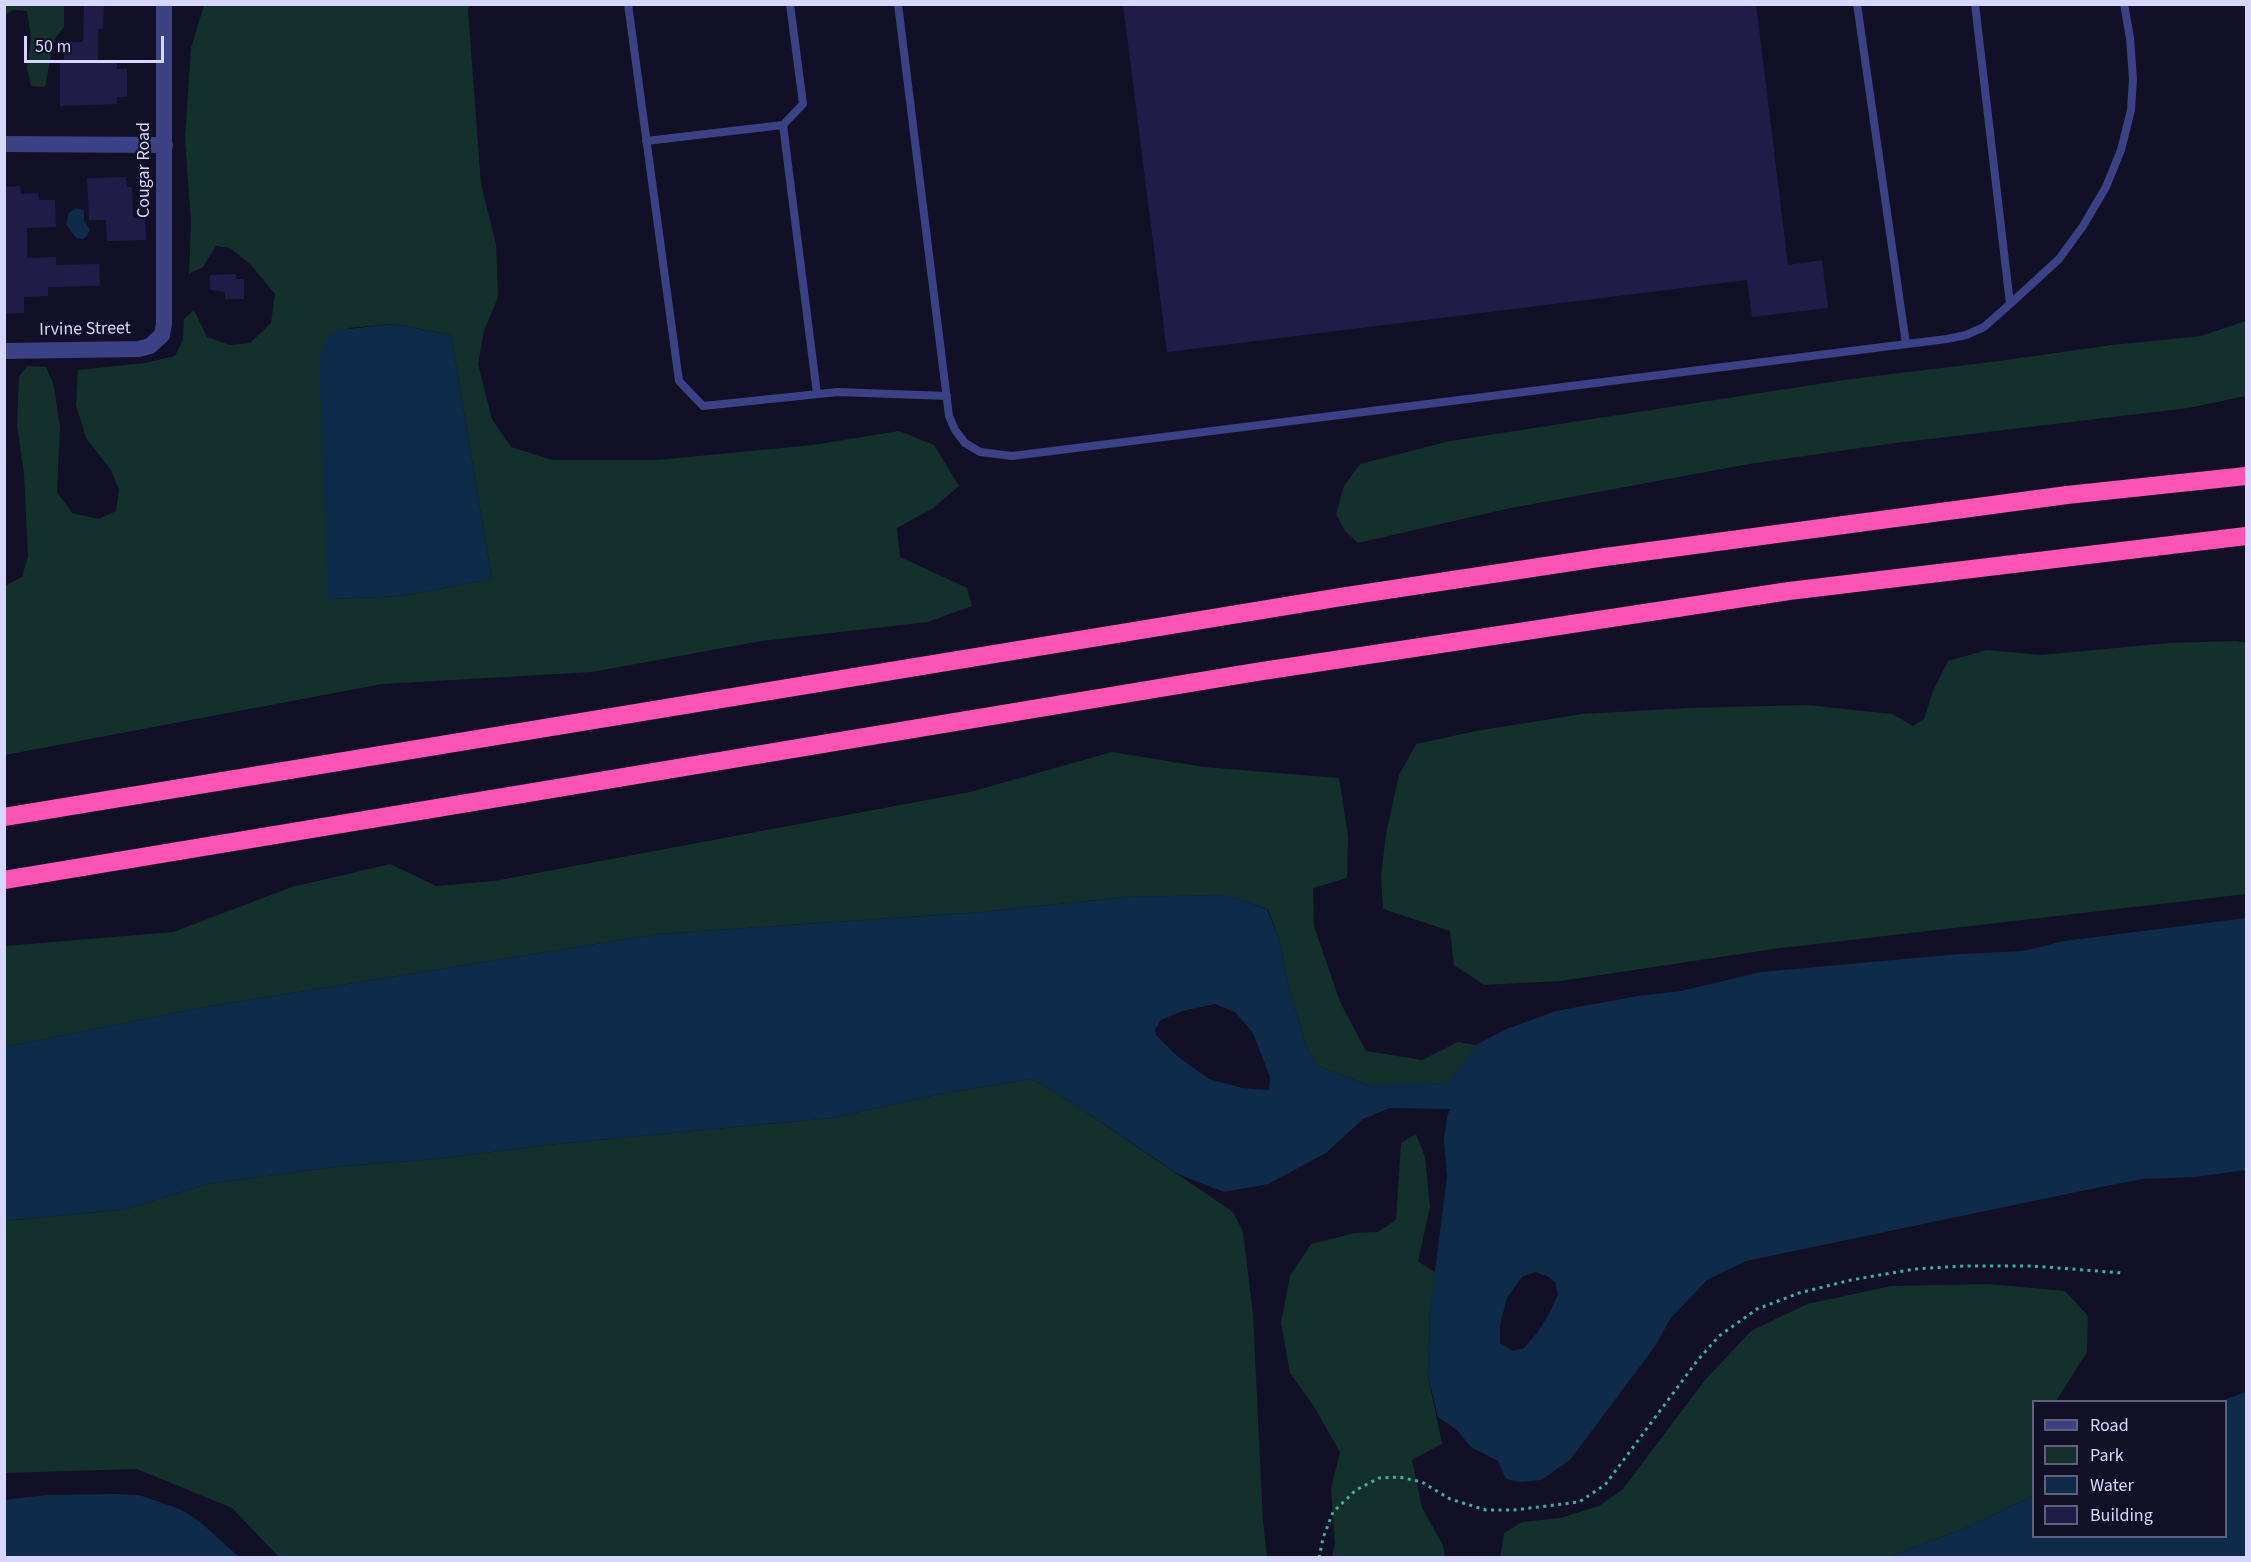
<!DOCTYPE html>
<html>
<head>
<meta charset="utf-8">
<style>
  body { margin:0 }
  #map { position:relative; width:2251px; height:1562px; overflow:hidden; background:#111026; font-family:"Source Sans 3",sans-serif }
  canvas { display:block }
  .frame { position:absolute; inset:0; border:6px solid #d7d6fe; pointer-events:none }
  .legend { position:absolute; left:2032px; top:1400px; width:195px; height:138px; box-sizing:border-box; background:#111026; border:2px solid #605f7c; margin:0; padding:8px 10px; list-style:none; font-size:18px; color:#d7d6fe }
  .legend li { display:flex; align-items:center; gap:12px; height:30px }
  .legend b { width:30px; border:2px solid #605f7c }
  .scale { position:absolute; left:24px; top:36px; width:140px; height:27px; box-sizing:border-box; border:3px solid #d7d6fe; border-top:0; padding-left:8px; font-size:18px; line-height:21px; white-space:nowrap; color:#d7d6fe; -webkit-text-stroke:4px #111026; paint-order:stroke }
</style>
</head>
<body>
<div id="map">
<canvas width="2251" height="1562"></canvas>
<div class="frame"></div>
<ul class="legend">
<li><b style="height:8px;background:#3c4084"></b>Road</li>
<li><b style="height:16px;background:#13302c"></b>Park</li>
<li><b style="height:16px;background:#0f2b4a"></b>Water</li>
<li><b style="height:16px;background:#211c47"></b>Building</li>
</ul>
<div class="scale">50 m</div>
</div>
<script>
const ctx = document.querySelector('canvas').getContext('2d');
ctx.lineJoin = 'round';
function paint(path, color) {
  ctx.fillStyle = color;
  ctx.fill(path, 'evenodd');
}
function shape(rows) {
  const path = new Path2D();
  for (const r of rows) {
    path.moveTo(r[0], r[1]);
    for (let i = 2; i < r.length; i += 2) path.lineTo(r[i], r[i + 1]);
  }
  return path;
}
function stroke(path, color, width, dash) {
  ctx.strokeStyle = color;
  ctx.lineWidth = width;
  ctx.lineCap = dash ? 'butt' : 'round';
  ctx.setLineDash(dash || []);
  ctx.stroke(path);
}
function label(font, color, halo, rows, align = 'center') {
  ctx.font = font + ' "Source Sans 3",sans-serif';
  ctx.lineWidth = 4.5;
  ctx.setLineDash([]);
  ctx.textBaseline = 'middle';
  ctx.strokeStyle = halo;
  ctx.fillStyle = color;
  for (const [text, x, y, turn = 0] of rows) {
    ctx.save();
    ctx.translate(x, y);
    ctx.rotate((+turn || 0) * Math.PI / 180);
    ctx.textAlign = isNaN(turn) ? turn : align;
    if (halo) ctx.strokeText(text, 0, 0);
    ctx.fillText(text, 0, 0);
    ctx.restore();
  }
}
const green = shape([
  [5,4,64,5,64,27,54,40,45,87,31,86,27,69,31,38,27,11,13,10,5,15],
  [204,5,470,5,468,10,481,185,496,244,498,297,484,331,478,364,492,419,511,447,552,460,657,460,813,445,899,431,934,445,959,486,933,508,897,528,900,557,967,588,972,606,928,622,761,641,592,672,382,684,5,755,5,586,22,577,28,556,24,474,17,425,19,377,27,366,46,367,54,386,60,428,57,492,72,513,99,519,116,511,119,490,111,470,86,438,76,405,78,370,145,363,175,356,183,340,184,319,194,310,207,337,230,345,250,343,271,323,275,294,251,265,230,248,216,246,203,267,189,274,191,222,185,138,191,48],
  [395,324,451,335,492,579,402,596,329,599,348,328],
  [2246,321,2246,396,2188,408,1888,444,1749,464,1506,509,1358,543,1345,531,1336,514,1344,486,1360,464,1450,441,1851,379,1999,361,2112,345,2201,336],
  [2236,641,2246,643,2246,894,1773,949,1561,981,1484,985,1454,965,1450,931,1383,909,1381,877,1386,834,1399,775,1416,744,1476,731,1582,714,1689,708,1806,705,1892,714,1913,726,1924,719,1933,691,1948,661,1987,650,2041,655,2169,643],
  [1112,752,1204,767,1339,778,1348,836,1347,878,1313,888,1314,926,1340,1002,1366,1051,1422,1060,1458,1042,1476,1045,1464,1064,1447,1083,1371,1086,1316,1065,1306,1045,1288,984,1280,942,1268,909,1225,895,1125,897,982,912,658,934,205,1007,5,1047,5,946,173,932,292,887,390,864,436,886,494,881,970,792],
  [1032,1079,1074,1104,1233,1212,1243,1232,1253,1314,1263,1522,1267,1557,279,1557,232,1508,137,1469,5,1473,5,1221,127,1209,207,1184,342,1166,437,1159,546,1145,832,1118,945,1093],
  [1416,1134,1425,1157,1430,1207,1418,1261,1436,1273,1430,1312,1428,1376,1442,1444,1412,1460,1422,1508,1443,1545,1445,1557,1332,1557,1335,1544,1331,1489,1340,1452,1313,1405,1290,1373,1281,1323,1290,1276,1311,1244,1355,1233,1378,1232,1396,1220,1401,1143],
  [1989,1284,2065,1291,2088,1316,2087,1352,2056,1401,2034,1402,2033,1496,1965,1528,1889,1557,1500,1558,1504,1533,1522,1522,1560,1518,1599,1506,1623,1489,1705,1380,1751,1331,1807,1304,1891,1286]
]);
const water = shape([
  [76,208,84,211,84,221,90,230,86,237,83,239,76,238,66,224,69,213],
  [395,324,451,335,492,579,402,596,328,599,319,358,329,335,338,330],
  [1226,895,1267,909,1280,942,1288,984,1306,1045,1316,1065,1368,1085,1447,1083,1463,1064,1476,1045,1504,1030,1556,1011,1638,996,1681,991,1761,972,1959,954,2023,951,2064,941,2246,918,2246,1170,2195,1177,2142,1179,2081,1191,1746,1261,1707,1280,1670,1319,1656,1345,1570,1460,1541,1480,1520,1482,1506,1479,1498,1461,1471,1447,1457,1430,1438,1417,1428,1376,1430,1311,1447,1176,1444,1139,1447,1117,1450,1109,1390,1108,1363,1119,1326,1153,1268,1184,1224,1192,1178,1174,1074,1104,1032,1079,945,1093,832,1118,546,1145,437,1159,342,1166,207,1184,127,1209,5,1221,5,1047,205,1007,658,934,982,912,1125,897],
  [1215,1004,1235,1012,1253,1033,1270,1077,1269,1090,1242,1088,1209,1079,1177,1056,1156,1035,1155,1029,1161,1020,1182,1011],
  [1535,1272,1547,1276,1555,1282,1558,1294,1549,1314,1537,1333,1524,1348,1513,1351,1500,1343,1500,1325,1507,1298,1522,1277],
  [2246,1392,2246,1557,1889,1557,1965,1528,2033,1496,2034,1536,2226,1536,2226,1402,2221,1401],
  [116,1494,139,1495,180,1509,199,1521,239,1557,5,1557,5,1500,46,1495]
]);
const building = shape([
  [84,4,104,4,103,29,98,29,98,61,117,61,117,69,127,69,127,97,117,97,117,104,60,106,60,63,64,63,64,42,83,42],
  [1123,4,1756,4,1788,265,1822,260,1828,308,1752,317,1747,280,1167,352],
  [126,177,127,187,132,187,133,218,145,218,146,240,107,241,106,220,89,220,87,178],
  [20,186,21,194,38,193,39,200,55,200,56,227,27,228,27,258,56,257,56,265,99,264,100,286,48,287,48,296,24,297,24,313,5,314,4,187],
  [236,274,236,279,244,279,244,299,225,299,225,292,210,290,210,275]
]);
const path = shape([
  [1319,1558,1323,1538,1333,1512,1356,1490,1379,1478,1399,1477,1422,1482,1450,1499,1486,1510,1514,1510,1579,1502,1605,1485,1697,1361,1719,1336,1757,1309,1799,1293,1851,1280,1915,1269,1963,1266,2033,1266,2122,1273]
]);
const lane = shape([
  [628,4,679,381,703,406,838,392,947,396],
  [898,4,949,416,955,430,965,443,980,452,1012,456,1947,339,1966,335,1984,327,2010,304,1975,4],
  [1857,4,1906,344],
  [783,125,803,104,790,4],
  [646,141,783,125,817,394],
  [2010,304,2059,259,2083,226,2106,187,2121,150,2131,110,2133,79,2130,38,2124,4]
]);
const street = shape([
  [4,144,165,145],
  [4,351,139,349,150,346,162,335,164,324,164,4]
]);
const highway = shape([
  [4,817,1347,596,1605,557,2067,495,2246,476],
  [4,880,1256,672,1789,591,2246,536]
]);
const streetNames = [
  ["Cougar Road",145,170,-90],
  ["Irvine Street",85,330,-1]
];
paint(green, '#13302c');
paint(water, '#0f2b4a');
paint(building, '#211c47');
stroke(path, '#32b5a1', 3, [3, 4.5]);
stroke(lane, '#3c4084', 8);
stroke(street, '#3c4084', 16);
stroke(highway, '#fb54b4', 18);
label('18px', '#d7d6fe', '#111026', streetNames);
</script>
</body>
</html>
